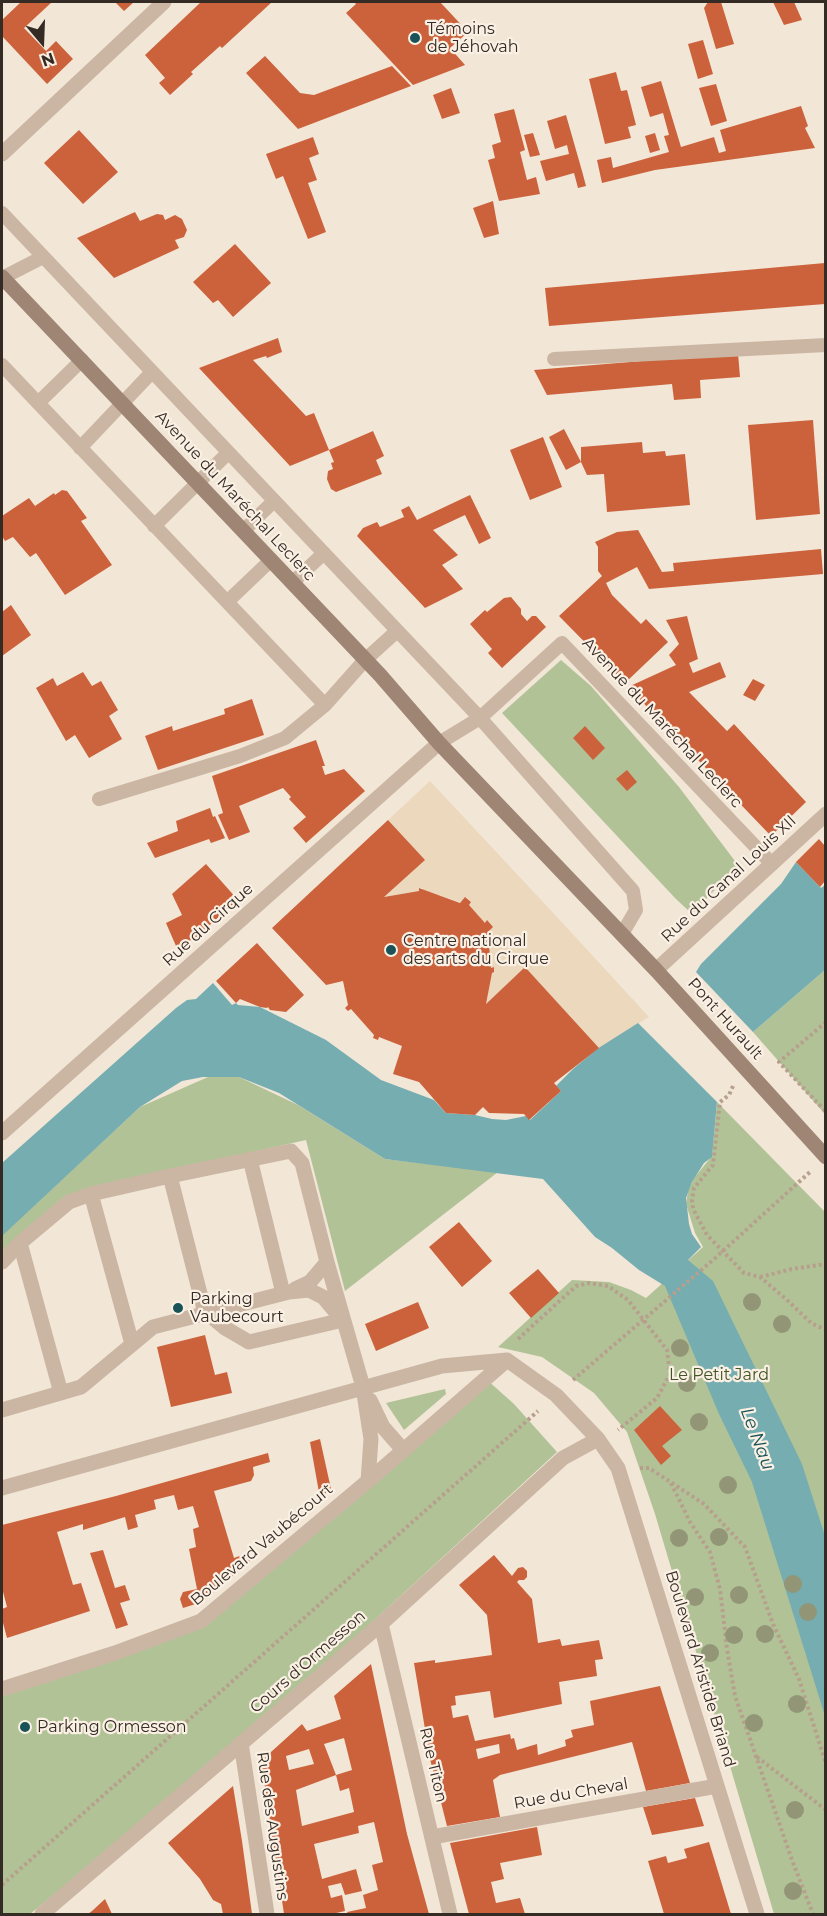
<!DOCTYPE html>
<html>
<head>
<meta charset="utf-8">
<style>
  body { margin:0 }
  #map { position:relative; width:827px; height:1916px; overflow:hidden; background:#f2e6d7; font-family:Montserrat,sans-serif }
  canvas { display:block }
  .frame { position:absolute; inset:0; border:3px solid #352b25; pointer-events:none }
  .north { position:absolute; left:12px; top:12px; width:60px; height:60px; -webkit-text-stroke:4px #faf0e4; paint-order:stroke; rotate:161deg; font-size:16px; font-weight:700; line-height:24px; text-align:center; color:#352b25 }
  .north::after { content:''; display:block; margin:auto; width:21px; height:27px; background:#352b25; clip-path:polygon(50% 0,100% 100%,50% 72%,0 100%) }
</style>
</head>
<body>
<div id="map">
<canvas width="827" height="1916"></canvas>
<div class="frame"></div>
<div class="north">N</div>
</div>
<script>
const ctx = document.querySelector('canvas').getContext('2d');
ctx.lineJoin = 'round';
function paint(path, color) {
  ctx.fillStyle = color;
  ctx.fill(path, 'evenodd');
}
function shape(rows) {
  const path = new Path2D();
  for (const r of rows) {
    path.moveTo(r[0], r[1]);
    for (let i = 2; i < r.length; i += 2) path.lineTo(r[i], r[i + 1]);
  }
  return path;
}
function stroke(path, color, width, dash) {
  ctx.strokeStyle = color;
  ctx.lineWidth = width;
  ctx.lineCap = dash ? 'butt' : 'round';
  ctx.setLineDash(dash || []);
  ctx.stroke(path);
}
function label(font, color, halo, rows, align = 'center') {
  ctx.font = font + ' Montserrat,sans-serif';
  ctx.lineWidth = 4.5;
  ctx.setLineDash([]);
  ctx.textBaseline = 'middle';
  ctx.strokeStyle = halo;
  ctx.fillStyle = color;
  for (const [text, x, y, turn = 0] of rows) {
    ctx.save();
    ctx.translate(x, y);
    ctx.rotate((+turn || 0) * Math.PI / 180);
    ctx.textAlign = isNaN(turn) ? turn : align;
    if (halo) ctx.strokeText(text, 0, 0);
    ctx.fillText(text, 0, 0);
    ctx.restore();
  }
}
const green = shape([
  [561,660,591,686,679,787,738,865,692,914,675,898,502,713],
  [825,970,825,1114,753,1032],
  [208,1077,239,1077,298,1105,385,1159,498,1172,345,1291,306,1140,114,1183,64,1197,2,1251,2,1235,140,1107],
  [717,1102,825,1212,825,1914,774,1914,655,1514,627,1432,594,1393,542,1357,498,1347,572,1280,609,1282,631,1290,646,1298,703,1247,695,1233,686,1204,688,1191,694,1178,712,1156],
  [486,1379,514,1404,557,1452,241,1743,30,1914,2,1914,2,1688,201,1621],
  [445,1389,446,1394,404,1430,386,1403]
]);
const plaza = shape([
  [430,781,557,917,649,1017,599,1048,525,967,486,1004,492,973,494,972,494,967,491,968,488,932,493,927,485,923,469,905,471,902,466,897,460,902,423,890,423,888,419,888,419,891,384,897,424,860,388,820]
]);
const water = shape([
  [796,862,821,888,825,885,825,970,753,1032,696,972,701,964,781,884],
  [213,983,232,1005,236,1003,238,1005,260,1007,326,1040,381,1080,434,1100,446,1113,475,1115,492,1119,506,1120,526,1116,530,1120,561,1091,556,1086,573,1069,597,1049,638,1023,717,1102,712,1157,704,1163,692,1182,686,1198,689,1224,692,1234,701,1247,688,1260,713,1281,802,1464,825,1536,825,1716,752,1482,719,1414,665,1286,639,1270,612,1248,595,1237,543,1179,385,1159,279,1093,239,1077,203,1077,182,1081,140,1107,2,1236,2,1163,176,1008,187,1000,196,999]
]);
const building = shape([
  [21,2,52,2,24,28,46,51,56,41,73,59,47,84,2,36,2,20],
  [115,2,134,2,124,11],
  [201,2,272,2,222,48,220,46,191,72,193,74,170,95,159,83,165,78,145,55],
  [354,2,440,2,468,32,450,48,465,65,413,85,346,13,356,4],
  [708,2,721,2,734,44,716,49,704,8],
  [773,2,794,2,802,20,784,25],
  [703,40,713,74,698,79,688,44],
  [265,56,300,93,314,95,392,66,411,86,298,129,246,73],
  [616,72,621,91,627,90,636,125,628,127,631,138,605,144,589,79],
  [661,81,681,147,714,137,719,153,726,151,720,130,801,106,808,126,805,128,815,148,655,170,602,183,597,160,611,157,613,168,669,152,664,136,669,135,663,113,650,117,641,87],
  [716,84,727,121,711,126,699,88],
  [451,88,460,113,442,119,433,95],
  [514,109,525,150,520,152,527,180,536,177,540,194,499,201,488,160,495,158,492,145,501,142,494,114],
  [566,115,582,171,586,186,578,188,574,173,546,181,540,161,569,154,567,145,555,149,547,121],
  [79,130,118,172,83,204,44,163],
  [533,133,540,155,530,157,524,135],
  [655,133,660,150,650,153,645,136],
  [313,137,319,154,309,158,317,180,308,183,326,232,308,239,283,176,276,179,266,154],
  [493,201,499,234,484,238,473,208],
  [135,212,140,221,157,214,163,215,165,220,175,215,182,219,187,230,184,237,175,240,179,248,114,278,77,238],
  [235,244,271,283,233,317,218,300,213,303,193,282],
  [825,263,825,304,549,326,545,288],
  [278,338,282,352,267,358,266,356,253,360,306,416,314,413,329,450,290,466,199,368],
  [738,353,740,377,700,380,701,398,674,400,672,384,547,395,534,370],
  [813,420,820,514,756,520,748,425],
  [564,429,581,462,566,470,549,437],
  [373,431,384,456,376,460,382,474,336,492,331,489,327,479,328,471,333,469,331,463,334,462,329,450],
  [543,437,562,487,530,500,510,450],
  [642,442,643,453,665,451,666,456,685,454,690,505,607,512,604,474,587,475,581,462,581,447],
  [62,490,67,491,87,518,81,521,112,565,65,595,36,553,30,557,13,537,5,541,2,536,2,516,29,498,35,506,54,493,55,495],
  [470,495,491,538,479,544,465,515,433,530,458,555,442,565,463,589,425,608,357,536,363,528,377,522,380,527,404,517,401,510,409,506,417,520],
  [638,530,662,572,674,571,673,563,821,549,823,574,649,589,637,567,606,583,612,595,641,624,646,619,668,642,625,683,559,616,602,576,598,571,598,547,595,542,617,532],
  [511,597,521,609,521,614,527,621,532,616,536,616,546,627,502,668,488,653,492,649,470,624,485,610,487,612,504,598],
  [11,605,31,635,2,656,2,612],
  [687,616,698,659,689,663,693,673,720,662,726,677,689,692,727,731,734,724,806,802,771,836,628,687,676,665,669,655,679,644,666,620],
  [83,672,92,686,101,681,118,710,109,716,122,739,89,758,75,735,66,741,36,688,53,678,57,686],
  [753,679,765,685,755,701,743,695],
  [252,699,264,735,158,770,145,736,172,726,173,731,225,714,224,709],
  [585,726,605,748,593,760,573,738],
  [316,740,325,766,322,766,325,775,344,769,365,791,306,843,293,828,306,817,289,799,291,797,283,788,239,806,250,832,229,840,218,815,223,813,212,776],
  [627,770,637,782,627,791,616,779],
  [210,808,213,817,215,816,225,838,211,843,209,839,155,858,147,843,178,831,176,821],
  [388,820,425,860,384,897,419,891,419,888,460,903,465,897,471,902,469,905,485,923,487,920,493,927,488,932,491,968,494,967,494,972,492,973,486,1004,525,967,599,1048,554,1083,561,1091,529,1120,524,1114,489,1113,483,1107,475,1115,446,1113,419,1082,393,1074,402,1046,379,1037,378,1040,373,1038,374,1035,351,1009,348,1011,345,1008,348,1005,343,981,326,985,272,928],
  [819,839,825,846,825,881,820,887,796,862],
  [206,864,238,900,194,939,176,946,166,923,182,915,172,894],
  [257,943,304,995,286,1012,270,1010,268,1007,267,1008,260,1007,240,999,236,1003,216,981],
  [459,1222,492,1261,462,1287,429,1247],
  [538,1269,559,1293,531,1318,509,1293],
  [418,1302,429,1328,376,1351,365,1324],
  [205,1335,215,1375,227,1372,232,1393,171,1407,157,1347],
  [660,1406,682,1430,662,1446,671,1456,661,1465,634,1430],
  [320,1439,331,1489,320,1498,310,1442],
  [268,1453,270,1462,253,1467,254,1475,251,1481,214,1491,234,1558,248,1553,250,1561,202,1602,183,1608,180,1599,183,1592,197,1589,189,1549,196,1547,193,1529,199,1527,193,1506,178,1510,174,1495,154,1500,156,1509,135,1515,138,1527,128,1530,125,1517,83,1530,83,1524,57,1532,73,1585,81,1583,90,1611,7,1638,2,1619,2,1609,7,1607,2,1588,2,1525,116,1496],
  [103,1550,115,1588,125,1585,130,1600,120,1603,128,1625,116,1629,90,1553],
  [494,1555,512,1576,518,1568,523,1567,527,1571,527,1577,524,1580,519,1580,517,1582,532,1599,538,1643,560,1639,562,1646,599,1640,603,1659,595,1660,597,1676,559,1682,562,1704,494,1718,490,1691,455,1696,456,1705,451,1706,453,1718,468,1715,475,1741,510,1734,511,1739,514,1738,517,1750,537,1744,538,1755,566,1746,565,1740,573,1737,571,1730,594,1725,590,1701,660,1686,690,1783,646,1791,632,1742,500,1775,493,1780,500,1817,447,1826,430,1759,414,1663,435,1660,435,1663,492,1655,487,1615,459,1585],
  [499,1744,500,1753,478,1759,476,1749],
  [371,1664,407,1834,429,1914,348,1914,347,1912,366,1908,363,1895,378,1890,372,1865,383,1862,374,1822,358,1826,359,1833,314,1844,322,1879,356,1869,362,1891,345,1895,341,1883,328,1886,331,1898,342,1895,345,1911,332,1914,284,1914,261,1761,302,1724,307,1731,341,1719,334,1696],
  [344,1738,352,1770,336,1775,340,1791,349,1788,354,1812,302,1826,296,1790,336,1775,324,1744],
  [309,1749,314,1764,289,1770,286,1756],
  [233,1786,242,1841,252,1914,223,1914,221,1904,213,1900,200,1879,168,1843],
  [695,1798,704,1826,652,1835,643,1807],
  [537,1827,542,1855,500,1863,504,1879,491,1882,496,1903,520,1898,525,1914,469,1914,450,1843],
  [709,1842,731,1914,664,1914,648,1861,666,1856,668,1863,687,1858,684,1849],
  [105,1899,112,1914,88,1914,92,1911]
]);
const path = shape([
  [826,1022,779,1062,826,1112],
  [733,1086,729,1095,720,1102,713,1165,694,1188,692,1200,693,1209,707,1235,744,1273,760,1277,786,1299,811,1323,826,1330],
  [760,1277,792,1269,826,1264],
  [518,1339,576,1286,589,1283,608,1286,628,1300,667,1350,670,1374,657,1398,618,1430],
  [573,1380,713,1260,811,1171],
  [640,1468,649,1468,704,1504,745,1547,773,1624,799,1679,826,1764],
  [671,1483,690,1522,710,1552,720,1589,727,1649,735,1696,792,1860,813,1914],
  [757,1757,826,1810],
  [2,1885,538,1411]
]);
const lane = shape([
  [2,213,480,718,633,891,636,910,622,934],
  [2,278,43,257],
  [554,359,826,345],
  [2,365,325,705],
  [38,403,82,360],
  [80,448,152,372],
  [154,526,228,453],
  [243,531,274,501],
  [292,583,324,553],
  [227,602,271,560],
  [439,743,480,718,562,643,772,864],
  [99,799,240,756,285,738,325,705,365,660,397,631]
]);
const street = shape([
  [2,154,164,2],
  [656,970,826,814],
  [2,1133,439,743],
  [250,1159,283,1293],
  [170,1176,205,1313],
  [91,1194,132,1344],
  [20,1243,61,1393],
  [2,1262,20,1243,69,1202,91,1194,170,1176,291,1151,302,1163,327,1262,363,1387,371,1439,368,1481],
  [295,1289,310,1282,327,1262],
  [207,1313,289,1292,309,1290,323,1297,339,1316],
  [370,1400,383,1427,403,1450],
  [2,1410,81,1387,153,1327,207,1313,225,1328,249,1342,343,1320],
  [2,1488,442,1366,507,1360,556,1395,598,1439,618,1468,757,1914],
  [381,1624,450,1914],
  [2,1689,115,1653,201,1621,368,1481,507,1360],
  [241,1743,267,1914],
  [432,1837,717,1786],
  [42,1914,381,1624,563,1458,598,1439]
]);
const secondary = shape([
  [2,277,380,675,439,743,656,970,826,1157]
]);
const trees = [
  [752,1302],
  [782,1324],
  [680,1348],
  [687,1383],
  [699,1422],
  [728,1485],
  [719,1537],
  [679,1538],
  [793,1584],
  [739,1595],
  [695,1597],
  [808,1612],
  [765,1634],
  [734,1635],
  [710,1653],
  [797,1704],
  [754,1723],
  [795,1810],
  [793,1891]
];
const markers = [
  [415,38,6,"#195358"],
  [391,950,6,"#195358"],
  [178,1308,6,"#195358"],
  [25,1727,6,"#195358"]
];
const poiNames = [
  ["Témoins",427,29],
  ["de Jéhovah",427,47],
  ["Centre national",403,941],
  ["des arts du Cirque",403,959],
  ["Parking",190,1299],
  ["Vaubecourt",190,1317],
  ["Parking Ormesson",37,1727]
];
const streetNames = [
  ["Avenue du Maréchal Leclerc",235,496,47],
  ["Avenue du Maréchal Leclerc",662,723,47],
  ["Rue du Canal Louis XII",729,879,-43],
  ["Rue du Cirque",208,925,-42],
  ["Pont Hurault",725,1019,48],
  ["Boulevard Vaubécourt",262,1545,-40],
  ["Cours d'Ormesson",308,1662,-41],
  ["Boulevard Aristide Briand",700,1669,73],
  ["Rue Titon",433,1765,77],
  ["Rue du Cheval",571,1794,-10],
  ["Rue des Augustins",272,1826,82]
];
const parkNames = [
  ["Le Petit Jard",719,1375]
];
const waterNames = [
  ["Le Nau",757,1439,69]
];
paint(green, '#b2c297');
paint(plaza, '#ebd8bd');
paint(water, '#75adb1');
paint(building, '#cc623b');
stroke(path, '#b6a08d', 4, [3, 3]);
stroke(lane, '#cbb6a3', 14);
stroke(street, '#cbb6a3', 15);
stroke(secondary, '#9e8574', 15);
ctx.fillStyle = '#929677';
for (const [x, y] of trees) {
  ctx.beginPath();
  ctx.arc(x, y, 9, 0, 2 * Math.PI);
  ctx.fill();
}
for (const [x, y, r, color] of markers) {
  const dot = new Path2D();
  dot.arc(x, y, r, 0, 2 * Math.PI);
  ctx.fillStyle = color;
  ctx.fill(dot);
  stroke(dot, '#faf0e4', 2);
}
label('16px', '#352b25', '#faf0e4', poiNames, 'left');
label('16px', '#352b25', '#faf0e4', streetNames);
label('16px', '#435528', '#faf0e4', parkNames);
label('italic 18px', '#195358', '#faf0e4', waterNames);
</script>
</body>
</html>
